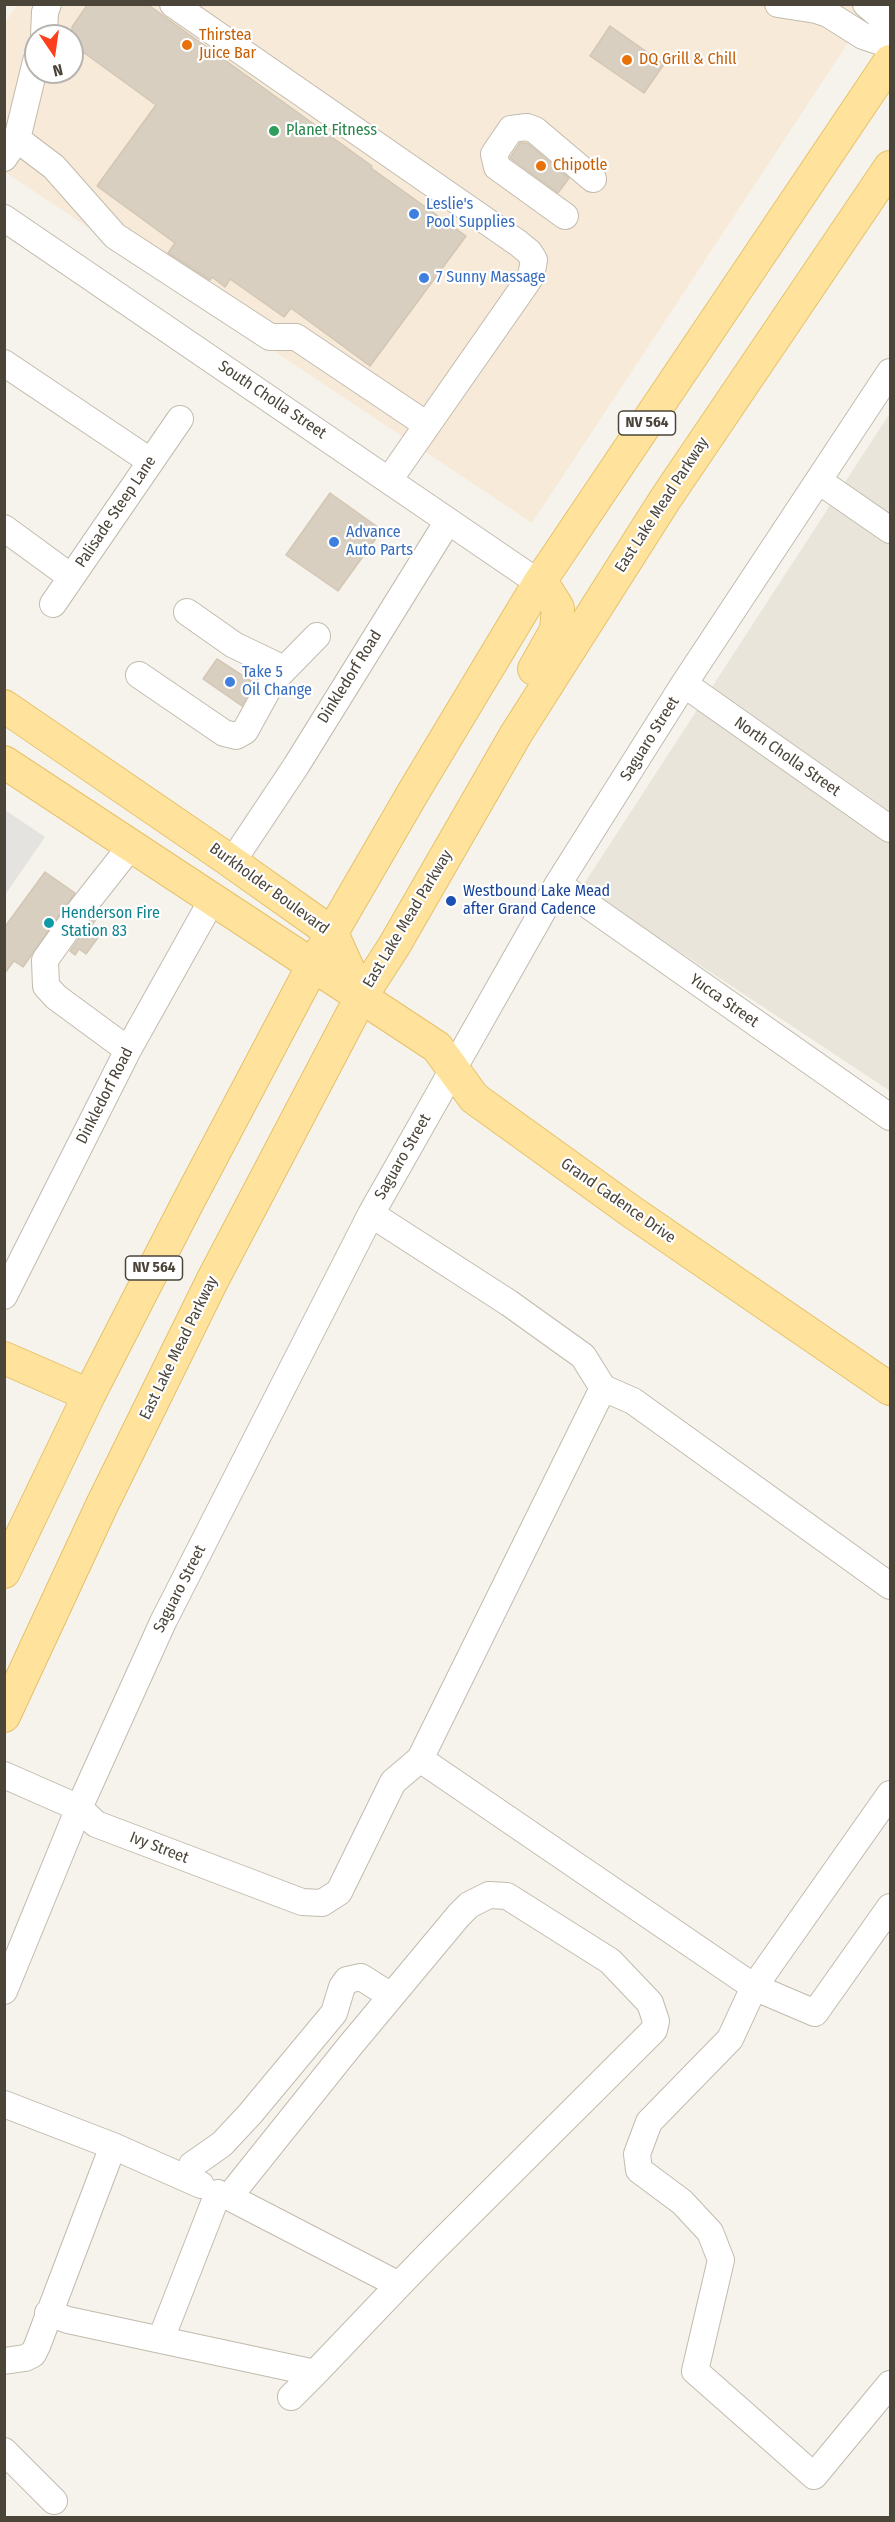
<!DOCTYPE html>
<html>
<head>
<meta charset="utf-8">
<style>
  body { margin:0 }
  #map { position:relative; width:895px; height:2522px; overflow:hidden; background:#f6f3ec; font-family:"Fira Sans Condensed",sans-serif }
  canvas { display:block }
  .frame { position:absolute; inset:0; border:6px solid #4b4439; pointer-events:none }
  .north { position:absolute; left:24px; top:24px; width:60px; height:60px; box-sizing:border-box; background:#fff; border:2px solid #b7b4b0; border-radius:50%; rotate:167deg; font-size:16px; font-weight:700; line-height:24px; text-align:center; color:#4b4439 }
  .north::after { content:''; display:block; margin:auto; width:21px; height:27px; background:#fc3f1d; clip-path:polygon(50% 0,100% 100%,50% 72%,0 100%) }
</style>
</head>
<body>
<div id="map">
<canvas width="895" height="2522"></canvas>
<div class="frame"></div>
<div class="north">N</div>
</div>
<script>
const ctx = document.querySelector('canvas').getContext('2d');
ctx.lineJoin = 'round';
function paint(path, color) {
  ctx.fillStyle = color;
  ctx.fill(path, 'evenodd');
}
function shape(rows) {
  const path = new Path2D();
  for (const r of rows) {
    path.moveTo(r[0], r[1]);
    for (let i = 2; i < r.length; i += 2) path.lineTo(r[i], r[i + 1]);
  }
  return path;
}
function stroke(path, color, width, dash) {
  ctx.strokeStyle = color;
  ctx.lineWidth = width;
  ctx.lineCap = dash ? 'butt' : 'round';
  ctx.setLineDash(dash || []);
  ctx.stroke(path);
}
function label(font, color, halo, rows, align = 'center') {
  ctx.font = font + ' "Fira Sans Condensed",sans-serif';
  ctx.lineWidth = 4.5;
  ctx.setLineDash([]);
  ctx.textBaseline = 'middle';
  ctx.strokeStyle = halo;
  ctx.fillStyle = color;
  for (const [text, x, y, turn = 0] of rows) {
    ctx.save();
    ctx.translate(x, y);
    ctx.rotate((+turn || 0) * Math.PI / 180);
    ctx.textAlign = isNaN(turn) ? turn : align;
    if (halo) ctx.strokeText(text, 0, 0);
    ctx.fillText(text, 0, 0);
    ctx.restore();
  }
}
const residential = shape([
  [890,413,890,1091,582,887]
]);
const commercial = shape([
  [17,5,873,5,532,523,5,172,5,23],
  [36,36,72,36,72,72,36,72]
]);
const parking = shape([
  [5,810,45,837,5,895]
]);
const building = shape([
  [88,4,147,4,372,166,371,168,466,236,370,366,291,308,284,317,230,279,225,287,212,277,210,280,168,253,175,243,97,186,156,105,72,44,72,27,88,4],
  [610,26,664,64,644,93,590,56,610,26],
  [520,143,527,143,569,178,558,193,510,158,520,143],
  [330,493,382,530,338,591,286,555,330,493],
  [217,659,254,683,242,706,203,679,217,659],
  [45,872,75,893,23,967,14,961,4,974,4,928,45,872],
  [94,917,96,919,92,925,102,932,86,954,79,949,75,955,70,951,94,917]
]);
const minor = shape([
  [173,4,518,243,529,252,534,260,531,276,525,285,389,480],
  [778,4,816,10,828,14,863,36,890,45],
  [866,4,879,15,890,34],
  [44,36,45,12,48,4],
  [17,139,54,167,115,236,270,337,296,337,427,425],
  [4,158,17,139,36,61],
  [565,216,497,167,494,154,511,129,527,127,535,130,593,179],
  [4,218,539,583],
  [4,363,150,461],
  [819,481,890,530],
  [4,528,71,577],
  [53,604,180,419],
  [187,612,234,645,284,669],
  [139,675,224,733,236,736,245,731,272,682,317,636],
  [684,684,890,829],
  [232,862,296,766,448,521],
  [558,884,890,1117],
  [128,1050,56,997,46,986,45,960,82,908,131,846],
  [371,1214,509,1303,583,1356,603,1388,633,1401,890,1586],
  [4,1296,128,1050,212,900],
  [420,1759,754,1987,815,2013,890,1907],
  [4,1775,79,1808,96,1824,302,1902,322,1903,339,1892,393,1782,420,1759,603,1388],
  [890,1794,754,1987,730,2039,649,2122,637,2154,639,2170,682,2202,710,2232,721,2260,695,2371,814,2476,890,2384],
  [4,1991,79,1808,163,1622,371,1214,558,884,684,684,890,372],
  [4,2104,113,2146,37,2346,33,2354,25,2358,4,2361],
  [113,2146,201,2185],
  [186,2178,192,2165,222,2144,250,2114,334,2013,342,1987,347,1980,361,1977,391,1996],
  [48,2313,68,2320,315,2373,291,2397],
  [161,2339,218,2193],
  [315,2373,399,2285,431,2252,654,2030,656,2021,650,2003,610,1961,507,1896,489,1895,469,1905,459,1915,349,2047,229,2197,399,2285],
  [4,2451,54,2501]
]);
const major = shape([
  [534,669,556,630,558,608,548,592,539,583],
  [4,706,226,858,332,933,361,997],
  [4,762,437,1047,474,1098,632,1212,890,1389],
  [4,1358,89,1395],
  [4,1572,89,1395,187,1204,312,967,414,791,539,583,890,61],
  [4,1716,102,1505,212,1281,361,997,394,946,516,734,666,498,890,167]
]);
const markers = [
  [187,45,6,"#e8710a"],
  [627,60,6,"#e8710a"],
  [274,131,6,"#2e9e5b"],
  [541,166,6,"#e8710a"],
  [414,214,6,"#3f7fe0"],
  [424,278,6,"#3f7fe0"],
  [334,542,6,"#3f7fe0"],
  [230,682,6,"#3f7fe0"],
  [451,901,6,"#1a4fb4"],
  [49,923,6,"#0f9aa8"]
];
const shields = [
  [647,423,57],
  [154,1268,57]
];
const shieldNames = [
  ["NV 564",647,423],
  ["NV 564",154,1268]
];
const foodNames = [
  ["Thirstea",199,36],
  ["Juice Bar",199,54],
  ["DQ Grill & Chill",639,60],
  ["Chipotle",553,166]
];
const leisureNames = [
  ["Planet Fitness",286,131]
];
const shopNames = [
  ["Leslie's",426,205],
  ["Pool Supplies",426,223],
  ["7 Sunny Massage",436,278],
  ["Advance",346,533],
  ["Auto Parts",346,551],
  ["Take 5",242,673],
  ["Oil Change",242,691]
];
const streetNames = [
  ["South Cholla Street",272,400,34],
  ["East Lake Mead Parkway",662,505,-57],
  ["Palisade Steep Lane",116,512,-56],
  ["Dinkledorf Road",350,677,-58],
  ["Saguaro Street",650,739,-58],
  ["North Cholla Street",787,757,35],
  ["Burkholder Boulevard",269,889,36],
  ["East Lake Mead Parkway",408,919,-59],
  ["Yucca Street",724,1001,35],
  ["Dinkledorf Road",105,1096,-63],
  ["Saguaro Street",403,1157,-60],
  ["Grand Cadence Drive",618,1201,35],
  ["East Lake Mead Parkway",179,1348,-64],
  ["Saguaro Street",180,1589,-63],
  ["Ivy Street",159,1848,21]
];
const transitNames = [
  ["Westbound Lake Mead",463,892],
  ["after Grand Cadence",463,910]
];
const cultureNames = [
  ["Henderson Fire",61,914],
  ["Station 83",61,932]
];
paint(residential, '#eae5da');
paint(commercial, '#f7ead8');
paint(parking, '#e5e3e0');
paint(building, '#d8cfc1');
stroke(building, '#d3c7b4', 1.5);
stroke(minor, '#c2bbae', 28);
stroke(major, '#e6c16a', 34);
stroke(minor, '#fff', 26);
stroke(major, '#ffe39c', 32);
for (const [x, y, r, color] of markers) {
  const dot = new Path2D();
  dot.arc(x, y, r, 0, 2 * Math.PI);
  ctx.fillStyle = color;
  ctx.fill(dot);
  stroke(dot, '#fff', 2);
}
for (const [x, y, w] of shields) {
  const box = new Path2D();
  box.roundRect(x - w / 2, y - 12, w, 24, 4.5);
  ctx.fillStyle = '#fff';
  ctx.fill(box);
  stroke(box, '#4b4439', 1.5);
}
label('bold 15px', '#4b4439', null, shieldNames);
label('16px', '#c56008', '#fff', foodNames, 'left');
label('16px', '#27864d', '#fff', leisureNames, 'left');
label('16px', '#366cbe', '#fff', shopNames, 'left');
label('16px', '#4b4439', '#fff', streetNames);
label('16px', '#164399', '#fff', transitNames, 'left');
label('16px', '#0d838f', '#fff', cultureNames, 'left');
</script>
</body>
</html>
